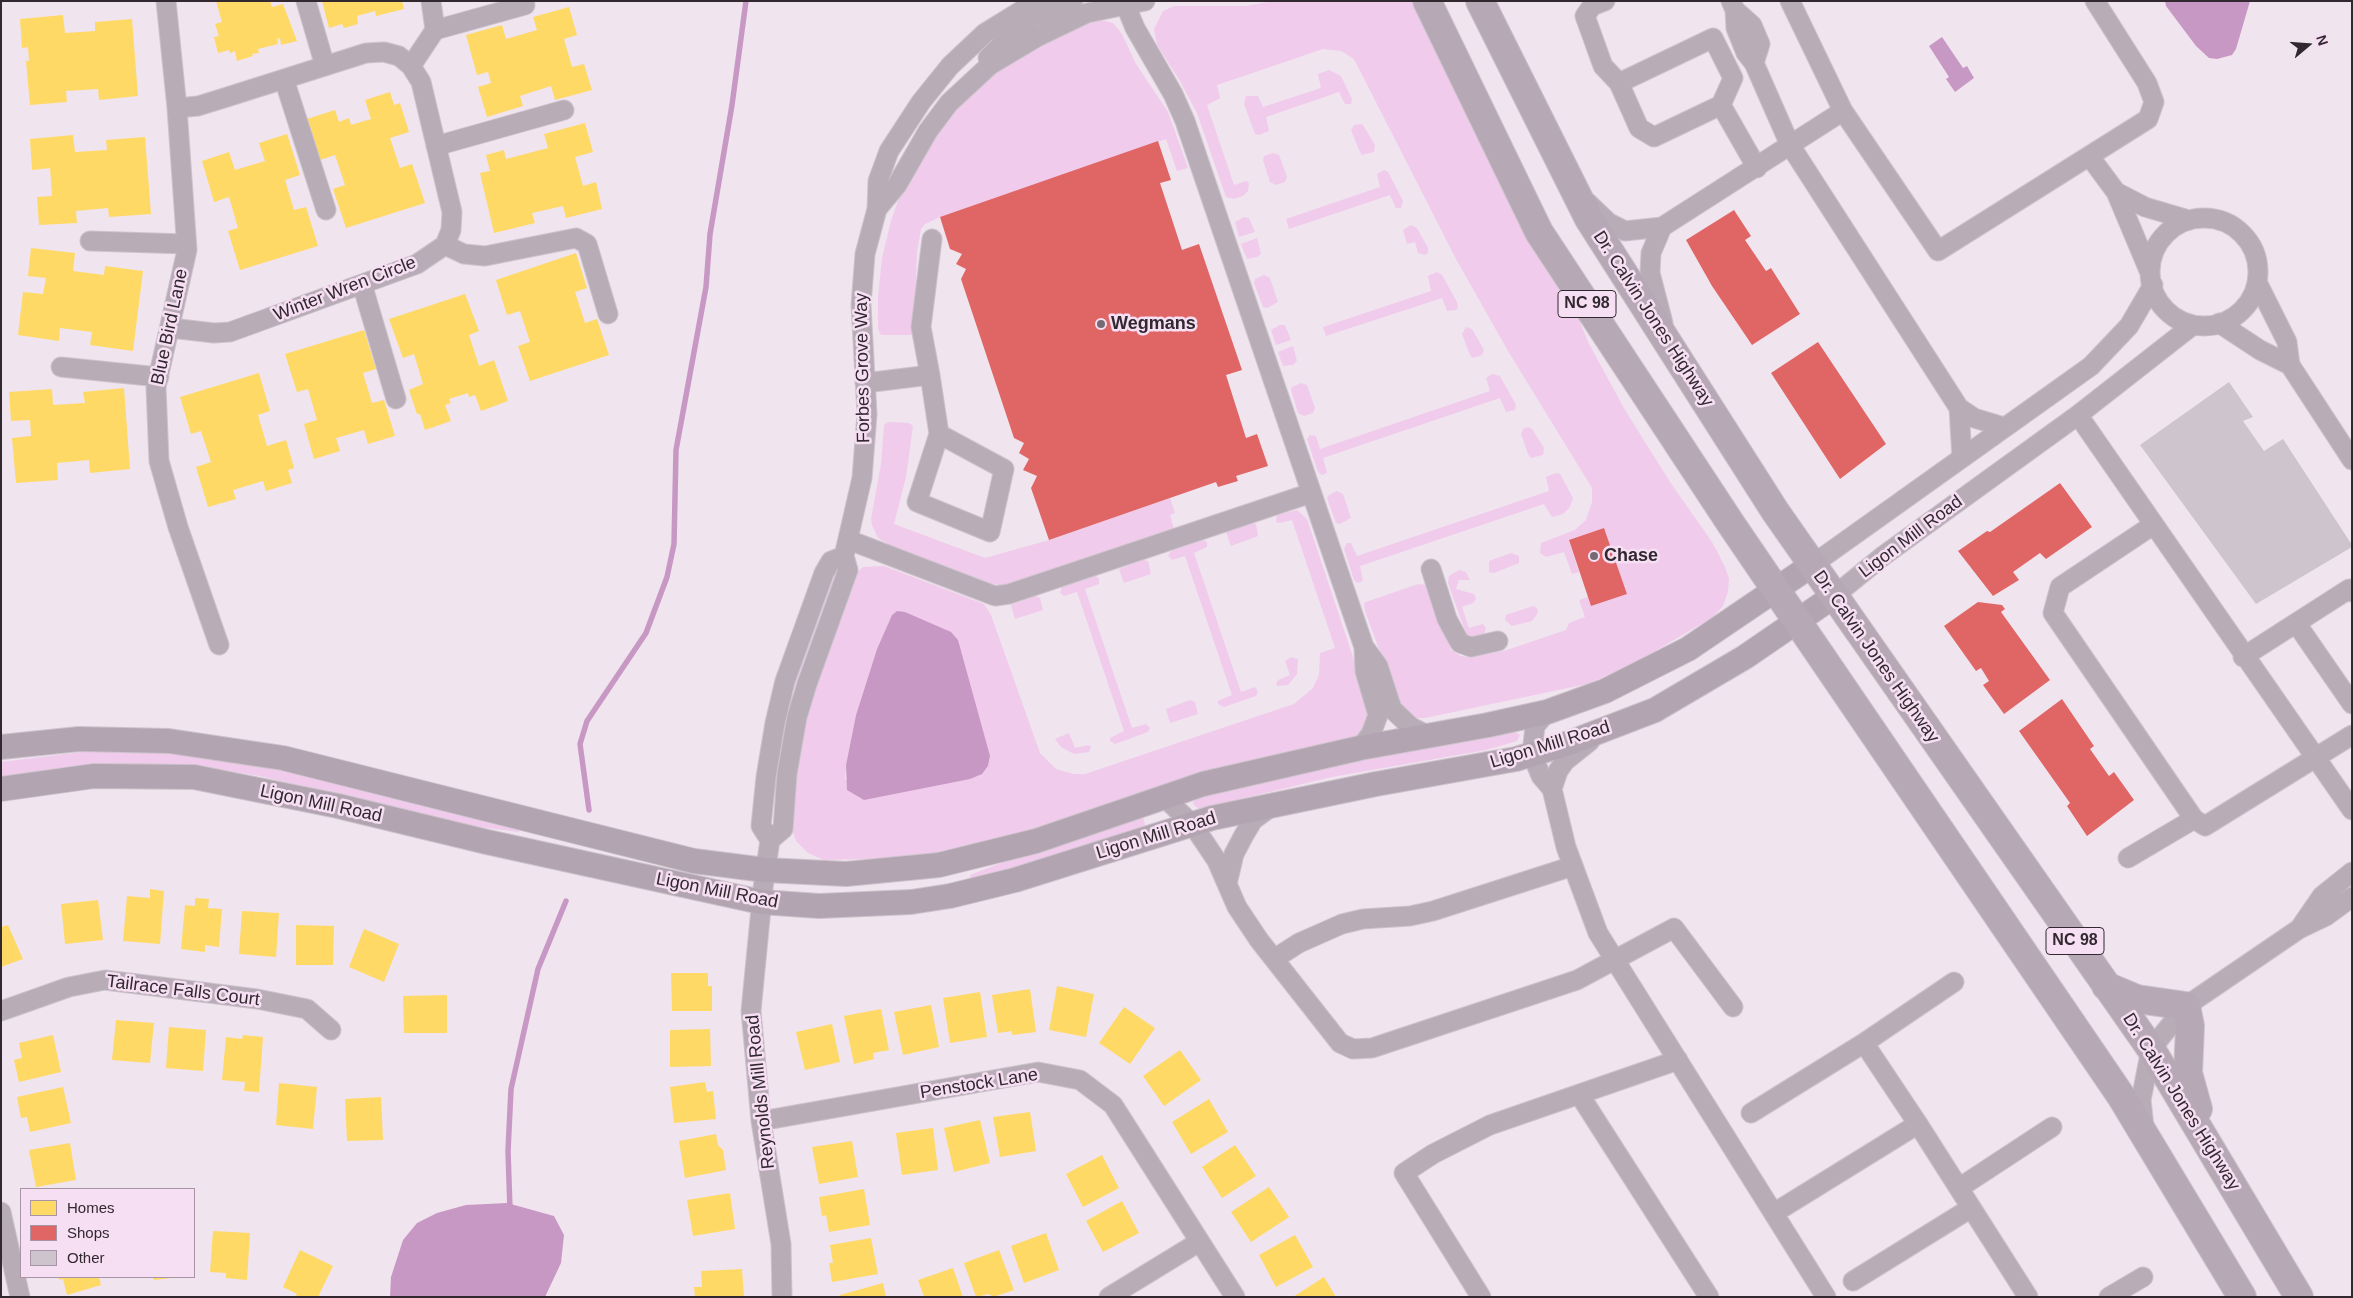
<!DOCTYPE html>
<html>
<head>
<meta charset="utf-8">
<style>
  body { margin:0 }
  #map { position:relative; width:2353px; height:1298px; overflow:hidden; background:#f0e4ef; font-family:Arial,sans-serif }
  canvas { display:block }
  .frame { position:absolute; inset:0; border:2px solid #312830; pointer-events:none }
  .legend { position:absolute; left:20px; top:1188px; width:175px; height:90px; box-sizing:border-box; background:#f6def3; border:1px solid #a795a5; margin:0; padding:6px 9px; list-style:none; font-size:15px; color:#312830 }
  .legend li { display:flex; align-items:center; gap:10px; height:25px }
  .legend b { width:25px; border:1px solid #a795a5 }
  .north { position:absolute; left:2283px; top:20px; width:50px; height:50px; -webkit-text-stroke:4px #f6def3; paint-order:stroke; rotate:72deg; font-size:14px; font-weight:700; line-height:20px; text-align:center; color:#312830 }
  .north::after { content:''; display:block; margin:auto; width:18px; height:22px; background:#312830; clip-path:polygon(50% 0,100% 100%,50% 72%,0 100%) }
</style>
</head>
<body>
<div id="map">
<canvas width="2353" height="1298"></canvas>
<div class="frame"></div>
<ul class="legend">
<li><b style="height:14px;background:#ffd966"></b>Homes</li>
<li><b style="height:14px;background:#e06666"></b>Shops</li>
<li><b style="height:14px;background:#cec4cd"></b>Other</li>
</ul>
<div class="north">N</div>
</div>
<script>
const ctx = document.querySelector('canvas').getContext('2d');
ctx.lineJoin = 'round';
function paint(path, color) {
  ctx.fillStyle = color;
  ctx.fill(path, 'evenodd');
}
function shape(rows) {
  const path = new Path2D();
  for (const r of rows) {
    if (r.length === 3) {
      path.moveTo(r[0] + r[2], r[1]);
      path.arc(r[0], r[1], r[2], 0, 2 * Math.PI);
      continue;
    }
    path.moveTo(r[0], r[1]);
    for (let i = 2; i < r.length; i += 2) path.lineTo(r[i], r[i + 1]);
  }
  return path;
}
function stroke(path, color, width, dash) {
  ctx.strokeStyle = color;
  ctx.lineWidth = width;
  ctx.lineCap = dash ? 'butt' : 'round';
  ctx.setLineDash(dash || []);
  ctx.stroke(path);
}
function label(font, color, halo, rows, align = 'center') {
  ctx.font = font + ' Arial,sans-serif';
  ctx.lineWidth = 5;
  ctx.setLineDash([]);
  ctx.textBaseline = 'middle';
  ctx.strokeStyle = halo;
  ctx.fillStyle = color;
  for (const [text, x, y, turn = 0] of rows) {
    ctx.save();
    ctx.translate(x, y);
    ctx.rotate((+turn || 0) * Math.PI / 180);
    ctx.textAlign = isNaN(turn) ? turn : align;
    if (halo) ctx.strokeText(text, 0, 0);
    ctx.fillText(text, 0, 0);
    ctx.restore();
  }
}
const green = shape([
  [1273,1,1413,1,1495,170,1579,319,1588,342,1625,410,1670,482,1712,542,1725,567,1729,579,1728,592,1723,606,1713,617,1633,664,1587,684,1425,718,1413,718,1402,711,1365,611,1364,603,1366,602,1418,584,1426,585,1431,590,1451,650,1461,656,1467,657,1504,651,1566,630,1569,623,1585,617,1579,600,1588,597,1591,606,1627,594,1604,528,1569,541,1579,572,1572,574,1564,552,1546,557,1540,553,1541,543,1575,530,1586,520,1592,502,1592,488,1508,351,1456,259,1354,59,1341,51,1323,49,1217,85,1220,98,1207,105,1234,185,1246,181,1249,183,1248,191,1243,196,1234,199,1226,197,1197,113,1180,81,1157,45,1154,29,1163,11,1174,6,1246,6],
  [1097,19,1113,23,1122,34,1136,64,1168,112,1188,168,1177,171,1166,139,940,217,925,224,921,229,917,252,914,333,911,335,881,335,878,329,878,297,882,258,891,221,904,184,959,100,1014,55],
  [1329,70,1341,76,1352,99,1351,104,1345,104,1339,92,1266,117,1269,131,1259,135,1255,134,1244,104,1246,96,1258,96,1263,107,1321,88,1318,74],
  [1359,124,1363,125,1375,145,1374,152,1362,155,1359,150,1351,130,1354,125],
  [1273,153,1279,155,1287,177,1285,182,1276,185,1270,182,1263,160,1264,156],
  [1384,170,1388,172,1403,201,1401,208,1396,208,1390,195,1289,229,1286,219,1380,187,1377,174],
  [1244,217,1249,218,1255,232,1239,237,1235,222],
  [1411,225,1417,228,1428,248,1428,253,1425,255,1418,253,1415,242,1407,244,1403,230],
  [1257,238,1261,254,1257,257,1247,259,1241,244],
  [1437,272,1442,275,1457,302,1458,308,1456,310,1447,311,1442,298,1326,336,1323,327,1431,291,1428,276],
  [1264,275,1270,278,1278,302,1267,308,1263,307,1254,283,1255,279],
  [1280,325,1285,325,1291,340,1276,345,1271,330],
  [1466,327,1472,329,1484,350,1482,355,1473,358,1470,355,1462,334],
  [1293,346,1297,361,1293,365,1283,366,1278,352],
  [1492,374,1500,376,1516,405,1515,410,1506,412,1500,398,1323,458,1327,473,1322,475,1318,472,1307,439,1310,435,1316,436,1320,449,1490,391,1486,378],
  [1301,383,1307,385,1315,408,1313,413,1304,416,1298,413,1291,390,1292,387],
  [888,422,909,423,913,426,906,477,894,524,985,558,1049,540,1170,498,1175,513,1170,515,1174,529,1005,586,990,584,895,548,878,538,872,525,871,519,881,464,884,425],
  [1528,427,1532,429,1544,448,1543,455,1531,458,1528,454,1521,434,1523,429],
  [1556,473,1560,474,1573,498,1570,507,1563,514,1552,517,1544,504,1360,566,1363,581,1358,583,1354,580,1344,549,1347,543,1351,543,1357,556,1549,491,1546,477],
  [1337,491,1343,494,1351,518,1340,524,1336,523,1327,498,1329,495],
  [1297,510,1307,519,1371,711,1371,720,1358,738,958,850,901,858,824,860,808,853,796,841,791,826,791,813,803,722,856,573,863,567,884,566,984,604,991,615,1040,753,1056,769,1073,774,1085,774,1294,704,1313,688,1319,675,1320,653,1335,648,1292,520,1280,523,1276,522,1277,515],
  [897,611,990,756,988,766,982,774,845,780,846,765,856,715,877,649,892,615],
  [1251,523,1256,524,1258,536,1231,546,1226,532],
  [1203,540,1207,542,1207,547,1194,553,1241,692,1255,687,1258,692,1256,696,1224,707,1218,704,1218,701,1232,695,1185,556,1172,560,1168,556,1171,551],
  [1511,553,1519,556,1519,563,1494,573,1489,572,1489,561],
  [1143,560,1148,561,1151,574,1124,583,1119,569],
  [841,565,798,689,792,688,833,570],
  [1459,570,1466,572,1470,580,1459,580,1456,589,1474,594,1476,599,1473,603,1462,607,1469,628,1483,624,1486,628,1484,634,1477,639,1467,636,1448,583,1449,576],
  [1095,576,1099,578,1099,584,1085,589,1132,728,1146,724,1150,728,1148,732,1115,744,1110,741,1110,738,1124,731,1077,592,1064,596,1060,593,1062,587],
  [1035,596,1040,598,1043,610,1015,619,1011,605],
  [1533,606,1537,608,1538,613,1532,621,1512,626,1505,620,1506,615],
  [1291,657,1298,659,1297,674,1288,685,1277,686,1276,684,1278,680,1290,675,1285,661],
  [1190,700,1195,702,1198,714,1170,723,1166,709],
  [1513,731,1520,735,1517,741,1486,750,1332,777,1199,809,1193,804,1194,801,1207,794,1329,765],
  [1069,733,1075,748,1089,745,1091,747,1089,752,1074,754,1061,747,1055,739],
  [81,752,175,752,262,763,520,826,519,832,455,824,260,776,221,770,176,766,73,767,1,777,1,762],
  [1143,817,1145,825,1140,828,971,882,970,875,1024,854]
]);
const water = shape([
  [2165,1,2250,1,2236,49,2232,55,2217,59,2209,58,2196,46,2166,6],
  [1942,37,1963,68,1967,66,1974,78,1955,92,1946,79,1949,77,1929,46],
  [897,611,905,612,951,632,958,640,990,756,988,766,982,774,970,779,864,800,847,790,846,765,856,715,877,649,892,615],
  [507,1203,554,1216,564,1235,561,1263,545,1297,390,1297,391,1277,403,1240,417,1223,437,1213,466,1205]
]);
const homes = shape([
  [216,1,270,1,272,7,283,4,297,41,281,45,280,38,277,39,278,44,258,49,259,53,252,54,253,56,237,61,235,51,230,53,229,50,218,53,214,37,219,36,215,24,222,22],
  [322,1,402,1,404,9,376,16,375,11,357,16,358,24,344,28,342,24,329,28],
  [569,7,577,35,564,39,572,67,584,64,592,90,555,100,551,86,520,96,523,106,487,117,478,87,491,83,488,72,477,75,466,35,502,25,506,39,537,30,533,17],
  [63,15,65,33,95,31,95,22,132,19,138,96,99,100,98,89,66,91,67,102,30,105,26,61,29,61,28,47,22,48,20,19],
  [390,92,394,105,400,103,409,132,390,138,400,168,412,164,425,203,346,228,333,189,345,185,335,155,320,160,307,119,335,110,339,122,349,118,351,125,371,119,365,100],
  [585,123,593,152,575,157,583,186,596,182,602,209,566,218,563,206,532,213,535,223,494,233,480,173,490,171,486,155,504,150,506,159,548,148,544,134],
  [287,134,300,175,285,180,294,210,306,207,318,246,240,270,228,231,238,228,229,197,214,202,202,161,229,152,235,170,265,161,259,143],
  [73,135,75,152,107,150,106,140,145,137,151,214,109,217,108,208,76,211,77,223,39,225,37,197,52,196,50,168,32,170,30,139],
  [31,248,75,253,73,271,104,275,105,266,143,271,133,351,90,345,92,332,60,328,59,341,18,335,23,292,43,294,46,278,28,276],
  [576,253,587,288,575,292,585,323,597,319,609,355,530,381,518,346,530,342,520,311,507,315,496,280],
  [465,294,479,331,469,335,479,366,494,360,508,401,481,411,475,395,469,397,468,393,449,399,451,403,445,405,451,421,425,430,420,414,417,414,409,390,423,384,414,354,403,358,389,319],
  [364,330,376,369,363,373,372,403,384,400,395,436,368,444,364,430,336,438,340,451,314,459,304,424,317,420,308,389,297,392,285,354],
  [259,373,270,411,258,415,267,446,286,440,294,468,288,470,292,483,266,491,263,481,233,490,236,499,208,507,196,467,211,462,201,431,191,434,180,397],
  [124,388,130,469,90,473,89,460,57,463,58,480,16,483,12,438,31,436,30,420,11,421,9,392,52,389,53,405,85,403,83,392],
  [150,889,164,891,160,944,123,941,127,896,150,898],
  [195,898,209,899,208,908,222,909,219,947,205,945,205,952,181,949,185,905,195,906],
  [98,900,103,940,65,944,61,904],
  [242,911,279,913,276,957,239,954],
  [8,925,23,959,1,967,1,927],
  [296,925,334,926,333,965,296,965],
  [364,929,399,944,384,982,349,967],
  [671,973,708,973,708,986,712,986,712,1011,672,1011],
  [1057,986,1094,994,1086,1037,1049,1030],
  [1030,989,1036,1032,1012,1035,1012,1031,998,1033,992,995],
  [980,992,987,1037,950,1043,943,998],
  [447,995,447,1033,404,1033,403,996],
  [931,1005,939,1047,903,1055,894,1012],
  [1124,1007,1155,1028,1130,1064,1099,1043],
  [881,1009,889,1050,873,1053,874,1059,854,1064,844,1016],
  [116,1020,154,1023,150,1063,112,1060],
  [832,1024,840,1062,805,1070,796,1032],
  [169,1027,206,1030,203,1071,166,1068],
  [710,1029,711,1066,670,1067,670,1030],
  [53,1035,61,1072,19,1082,14,1060,22,1058,19,1043],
  [243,1035,263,1037,259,1092,244,1091,245,1082,222,1080,226,1037,242,1039],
  [1180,1050,1201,1080,1164,1106,1143,1076],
  [705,1082,707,1092,713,1091,716,1119,674,1123,670,1087],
  [279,1083,317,1087,313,1129,276,1125],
  [63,1087,71,1123,30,1132,27,1117,21,1118,17,1097],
  [381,1097,383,1140,347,1141,345,1099],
  [1209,1099,1228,1132,1191,1154,1172,1122],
  [1030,1112,1036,1151,1000,1157,993,1117],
  [980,1120,990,1163,954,1172,944,1128],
  [933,1128,938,1170,902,1175,896,1133],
  [716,1134,718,1145,723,1150,726,1170,685,1178,679,1141],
  [852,1141,858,1177,819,1184,812,1147],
  [70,1143,76,1180,36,1187,29,1150],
  [1235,1145,1256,1176,1222,1198,1202,1167],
  [1102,1155,1119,1188,1083,1207,1066,1174],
  [1269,1187,1289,1217,1251,1242,1231,1212],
  [864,1189,870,1225,829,1232,826,1215,822,1216,819,1197],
  [730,1193,735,1229,693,1236,687,1200],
  [1122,1201,1139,1233,1103,1252,1086,1221],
  [213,1231,250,1233,247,1280,226,1278,226,1273,210,1272],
  [1046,1233,1059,1270,1024,1283,1011,1246],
  [1295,1235,1313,1267,1276,1287,1259,1255],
  [871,1238,878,1274,832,1282,829,1263,833,1263,830,1245],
  [300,1250,333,1266,318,1297,295,1297,297,1294,283,1287],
  [999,1250,1014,1290,993,1297,989,1294,976,1297,964,1263],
  [953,1268,963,1297,924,1297,918,1280],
  [742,1269,744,1297,695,1297,694,1287,702,1287,701,1271],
  [58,1277,99,1277,101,1285,67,1295,63,1279,59,1280],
  [153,1277,171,1277,171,1278,154,1280],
  [1324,1277,1336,1297,1293,1297],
  [883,1283,886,1297,840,1297,840,1295]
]);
const shops = shape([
  [1158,141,1171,180,1160,183,1182,250,1199,244,1242,370,1226,375,1246,438,1257,434,1268,466,1236,476,1238,481,1218,487,1216,482,1049,540,1031,488,1037,476,1023,470,1029,459,1019,453,1024,443,1014,438,961,279,966,269,956,264,962,254,950,249,940,217],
  [1734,210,1751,236,1745,240,1766,271,1771,268,1800,314,1752,345,1712,286,1686,240],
  [1818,342,1886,444,1840,479,1771,373],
  [2060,483,2092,527,2046,559,2040,553,2013,572,2019,580,1993,596,1958,551,1987,531,1990,532],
  [1604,528,1627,594,1591,606,1569,540],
  [1978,602,2002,605,2005,609,2001,612,2050,680,2004,714,1983,685,1989,681,1981,668,1976,671,1944,626],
  [2062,699,2094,746,2090,749,2109,776,2114,772,2134,800,2087,836,2067,806,2070,803,2019,731]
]);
const stream = shape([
  [589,810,580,744,587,721,646,633,667,577,674,544,676,450,706,287,710,234,732,105,746,1],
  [510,1210,508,1151,511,1089,538,969,566,901]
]);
const building = shape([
  [2229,382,2253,417,2243,421,2264,451,2283,439,2352,545,2352,547,2256,604,2140,445]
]);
const minor = shape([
  [166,1,177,108,187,250,156,387,159,461,178,527,219,645],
  [306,1,325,66],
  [1124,1,1135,28,1173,94,1185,121,1364,647,1365,671,1378,715,1371,734,1360,748],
  [1605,1,1592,6,1585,16,1603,66,1619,83],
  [1731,1,1735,10,1752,25,1760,44,1754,63,1790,145,1959,408,1974,418,2004,427],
  [1790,1,1843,111,1938,251,2148,119,2154,102,2147,83,2095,1],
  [1735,10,1736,28,1746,53,1754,63],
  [435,30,525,5],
  [988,58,1014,32,1032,18,1073,1],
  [411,66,435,30,431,1],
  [284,79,326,210],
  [1721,105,1733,78,1713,38,1619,83,1639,128,1654,137,1721,105,1757,168],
  [436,146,564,110],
  [2090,157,2116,192,2150,273],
  [2116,192,2145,207,2189,220],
  [1587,202,1609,223,1625,231,1662,227,1843,111],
  [877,209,897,185,928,131,949,103,990,65,1037,37,1087,13,1145,1],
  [2204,272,54],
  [1662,227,1651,253,1650,273,1663,323],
  [90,241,186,244],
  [445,245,464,254,485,256,576,238,587,244,608,314],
  [2257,282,2287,342,2290,365,2352,460],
  [362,284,396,399],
  [2219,323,2260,350,2290,365],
  [171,328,214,333,230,332,417,264,445,245,451,230,452,212,421,82,411,66,399,56,384,52,366,53,224,98,198,106,177,108],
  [61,367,159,377],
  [930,375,921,327,932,239],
  [865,383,930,375,939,434,1004,469,990,532,917,502,939,434],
  [1959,408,1962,458],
  [2078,415,2352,810],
  [2153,525,2060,587,2053,613,2194,819,2205,826,2352,735],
  [849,540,995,596,1009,594,1311,493],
  [1812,565,2091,366,2129,326,2153,285],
  [1431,569,1447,619,1460,643,1471,647,1498,641],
  [1834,596,1883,556,2078,415,2193,325],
  [2296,623,2352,704],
  [1364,647,1378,666,1392,709,1411,727,1429,736],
  [2243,657,2349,589,2352,592],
  [1547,712,1535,726,1532,754,1541,776,1552,789,1566,847,1598,933,1826,1297],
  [1552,789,1558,771,1565,761,1590,741],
  [1164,797,1192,824,1205,843,1217,861,1237,907,1259,940,1340,1043,1353,1049,1372,1048,1577,980,1674,928,1733,1007],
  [770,840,783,829,787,774,797,717,807,684,848,570,844,556,862,478,867,414,861,305,865,254,877,209,878,181,889,151,921,102,950,66,985,33,1037,1],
  [2128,858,2194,819],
  [1227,884,1234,854,1244,835,1253,820,1271,807],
  [2300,928,2322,896,2352,872],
  [1274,959,1299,943,1342,924,1363,919,1410,916,1433,911,1573,866],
  [1,1011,69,987,105,980,257,999,307,1009,331,1030],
  [1864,1043,1954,982],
  [1579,1094,1709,1297],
  [1751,1113,1864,1043,1918,1124,1774,1213],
  [761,1121,1038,1072,1080,1080,1113,1105,1235,1297],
  [1918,1124,2028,1297],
  [2144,1127,2141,1100,2151,1049,2186,1006,2299,929,2326,916,2352,897],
  [1959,1188,2052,1127],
  [1,1212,20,1297],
  [1853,1281,1971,1208],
  [782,1297,781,1244,761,1121,751,1011,763,888,770,840,761,826,766,777,775,723,785,681,824,573,831,561,844,556],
  [1109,1297,1199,1242],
  [1481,1297,1404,1173,1433,1154,1490,1125,1678,1060],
  [2109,1297,2143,1277]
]);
const major = shape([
  [1,747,79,739,169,741,283,758,694,861,765,870,846,874,939,865,1036,841,1203,784,1360,748,1488,725,1547,712,1605,691,1688,649,1812,565],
  [1,789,94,776,194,777,338,806,487,842,761,902,819,906,911,902,950,896,1015,880,1212,818,1376,784,1516,759,1569,743,1655,710,1745,657,1834,596]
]);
const highway = shape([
  [1427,1,1539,232,1731,524,2121,1096,2242,1297],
  [1480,1,1589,219,1775,511,2151,1049,2299,1297],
  [2106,986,2137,999,2186,1006,2190,1026,2188,1073,2198,1109]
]);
const markers = [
  [1101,324,5,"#746a73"],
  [1594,556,5,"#746a73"]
];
const shields = [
  [1587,304,58],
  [2075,941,58]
];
const shieldNames = [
  ["NC 98",1587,304],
  ["NC 98",2075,941]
];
const streetNames = [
  ["Winter Wren Circle",345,289,-21],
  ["Dr. Calvin Jones Highway",1653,319,57],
  ["Blue Bird Lane",170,327,-78],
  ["Forbes Grove Way",863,368,-91],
  ["Ligon Mill Road",1911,537,-37],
  ["Dr. Calvin Jones Highway",1876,657,55],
  ["Ligon Mill Road",1550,745,-17],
  ["Ligon Mill Road",321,804,12],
  ["Ligon Mill Road",1156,836,-17],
  ["Ligon Mill Road",717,891,11],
  ["Tailrace Falls Court",183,991,7],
  ["Penstock Lane",979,1084,-9],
  ["Reynolds Mill Road",761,1092,-96],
  ["Dr. Calvin Jones Highway",2181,1102,58]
];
const poiNames = [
  ["Wegmans",1111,324],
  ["Chase",1604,556]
];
paint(green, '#f0cbec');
paint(water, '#c898c4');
paint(homes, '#ffd966');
paint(shops, '#e06666');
stroke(stream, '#c898c4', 5.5);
paint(building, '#cec4cd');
stroke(minor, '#cdc3cc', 21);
stroke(major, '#cdc3cc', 26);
stroke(highway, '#cdc3cc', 30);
stroke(minor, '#b8adb7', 19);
stroke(major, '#b2a4b0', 24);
stroke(highway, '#b6a8b5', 28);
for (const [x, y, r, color] of markers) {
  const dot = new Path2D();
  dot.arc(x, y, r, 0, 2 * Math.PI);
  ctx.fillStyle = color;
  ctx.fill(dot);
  stroke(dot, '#f6def3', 2);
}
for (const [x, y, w] of shields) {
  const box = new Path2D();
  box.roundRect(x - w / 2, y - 13.5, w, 27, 4);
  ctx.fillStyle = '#f6def3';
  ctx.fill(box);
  stroke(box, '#312830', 1);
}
label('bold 16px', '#312830', null, shieldNames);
label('18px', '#312830', '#f6def3', streetNames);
label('bold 18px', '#312830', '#f6def3', poiNames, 'left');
</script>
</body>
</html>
